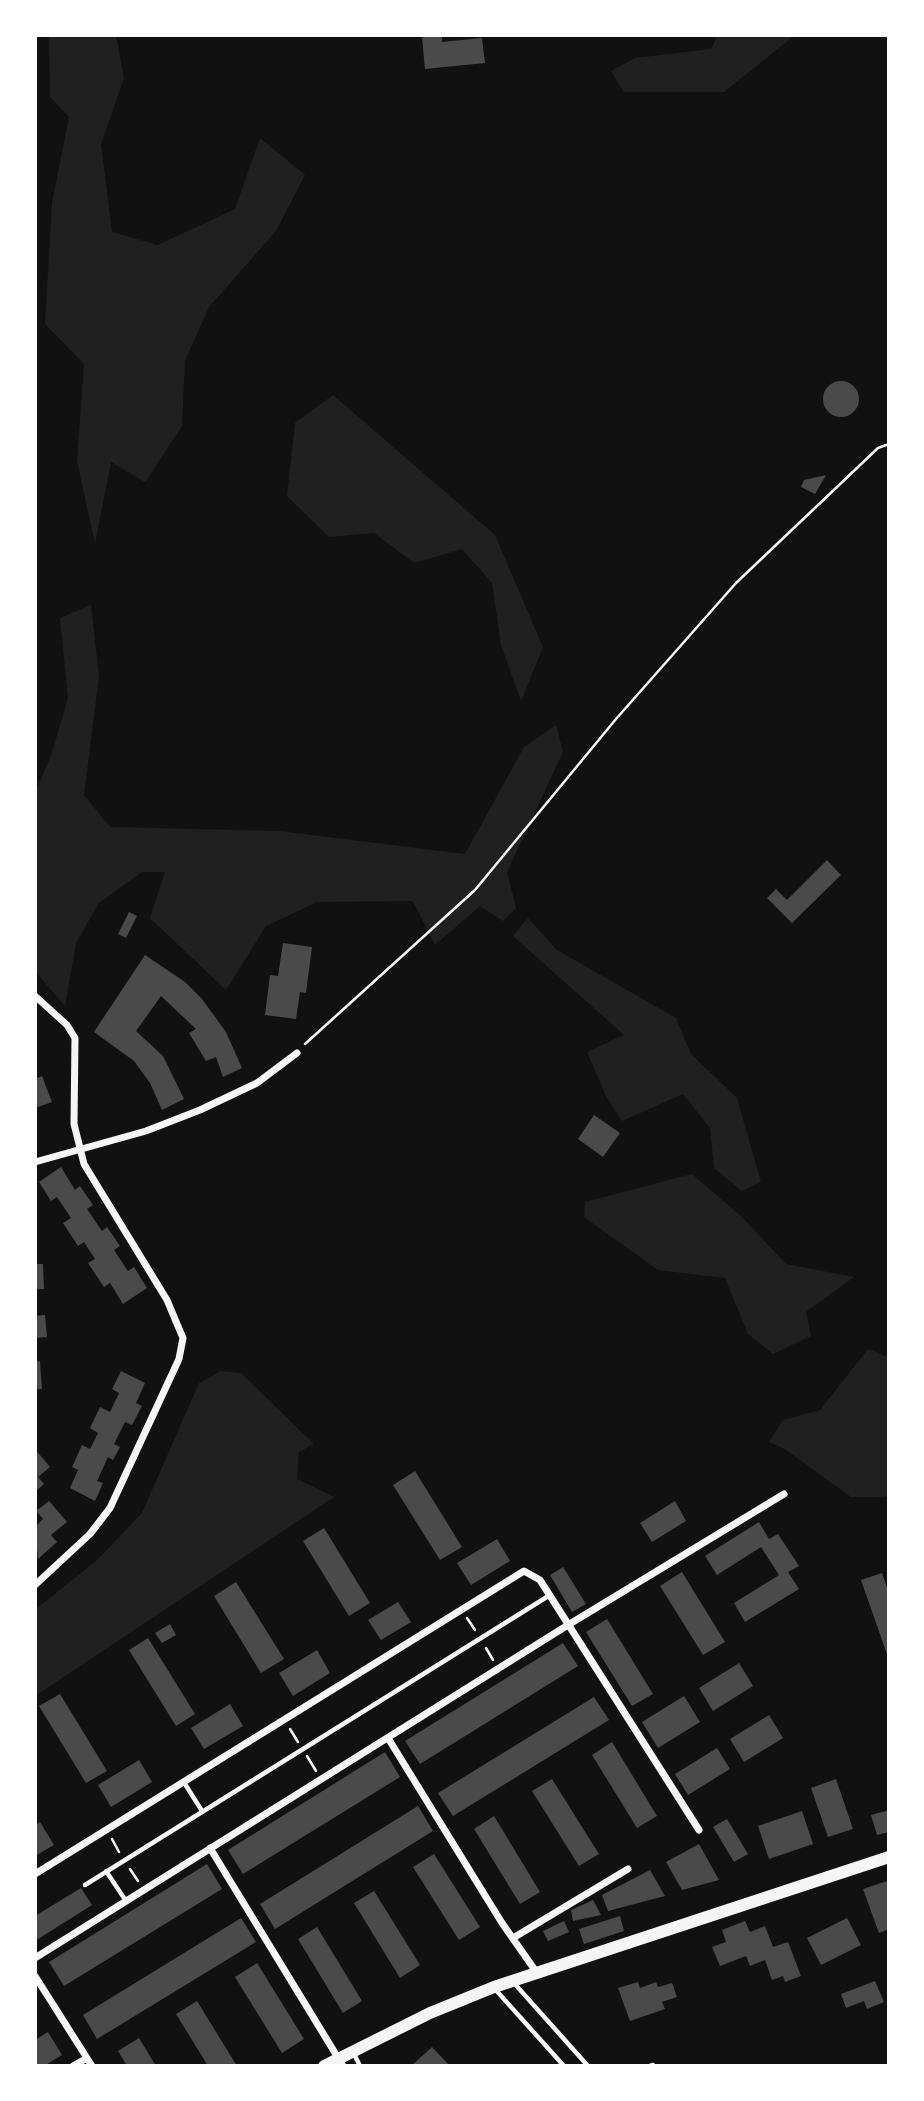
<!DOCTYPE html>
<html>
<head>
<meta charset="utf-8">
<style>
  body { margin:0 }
  #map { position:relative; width:924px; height:2101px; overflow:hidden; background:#111; font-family:"Playfair Display",serif }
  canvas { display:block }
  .frame { position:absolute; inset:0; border:37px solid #fff; pointer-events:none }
</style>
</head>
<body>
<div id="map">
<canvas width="924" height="2101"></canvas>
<div class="frame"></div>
</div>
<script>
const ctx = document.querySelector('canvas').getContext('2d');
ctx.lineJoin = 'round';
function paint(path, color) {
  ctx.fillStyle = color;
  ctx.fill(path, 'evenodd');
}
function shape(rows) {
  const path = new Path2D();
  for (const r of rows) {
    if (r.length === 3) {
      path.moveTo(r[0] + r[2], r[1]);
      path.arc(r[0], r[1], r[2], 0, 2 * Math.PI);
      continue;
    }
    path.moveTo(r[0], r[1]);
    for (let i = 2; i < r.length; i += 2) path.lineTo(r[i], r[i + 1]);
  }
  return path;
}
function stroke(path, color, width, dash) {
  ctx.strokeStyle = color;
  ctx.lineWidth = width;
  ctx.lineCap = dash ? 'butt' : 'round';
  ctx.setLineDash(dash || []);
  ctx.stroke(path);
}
const green = shape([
  [49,35,116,35,124,78,101,144,112,232,158,245,235,209,260,138,305,175,276,231,209,307,185,361,182,426,145,482,111,462,95,544,77,461,84,364,45,324,52,203,69,117,50,97],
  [718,35,789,35,790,39,724,92,624,92,611,71,635,58,711,49],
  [333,395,495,535,543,647,521,701,501,645,492,583,462,549,414,563,374,533,329,537,287,496,295,423],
  [91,605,99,676,84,795,110,827,279,831,465,854,524,747,556,725,563,752,507,872,516,908,503,921,480,906,435,945,413,901,317,902,266,926,226,990,150,918,165,872,142,872,99,903,76,943,65,1006,35,971,35,792,51,756,68,698,60,618],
  [528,918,557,950,676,1018,691,1054,737,1098,761,1182,742,1191,714,1168,710,1128,683,1094,622,1121,606,1096,587,1052,624,1035,513,936],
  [692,1174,742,1217,786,1264,854,1277,806,1312,811,1336,773,1354,748,1334,725,1278,658,1270,584,1217,585,1202],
  [868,1349,889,1357,889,1497,851,1497,785,1449,769,1442,783,1420,820,1410],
  [221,1371,241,1373,314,1444,299,1452,297,1479,334,1497,35,1696,35,1610,97,1560,142,1513,199,1383]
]);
const building = shape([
  [428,35,442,35,442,42,482,38,485,63,425,69,422,38],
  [841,399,18],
  [826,475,815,494,801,487,804,480],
  [827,860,841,875,792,923,767,898,776,889,787,900],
  [129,912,137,916,126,938,118,934],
  [283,943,312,947,306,993,300,992,296,1019,265,1015,270,975,278,976],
  [145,955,185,982,202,999,226,1032,242,1068,223,1077,216,1057,206,1061,189,1033,196,1029,161,996,136,1031,163,1056,184,1099,162,1110,150,1083,134,1061,94,1032],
  [42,1076,52,1102,35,1108,35,1079],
  [594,1115,620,1133,603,1157,578,1139],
  [61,1167,75,1190,80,1186,93,1205,87,1209,102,1231,107,1227,120,1246,114,1250,128,1271,134,1267,147,1288,123,1304,110,1283,104,1287,88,1263,95,1259,84,1242,78,1246,63,1223,71,1218,57,1197,51,1201,39,1182],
  [35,1264,43,1264,44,1289,35,1289],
  [45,1315,47,1337,35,1338,35,1316],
  [35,1361,40,1361,42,1389,35,1389],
  [121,1371,145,1383,136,1403,142,1406,132,1425,125,1422,114,1444,120,1447,113,1460,108,1457,97,1481,103,1483,95,1501,70,1488,78,1470,72,1467,82,1445,90,1449,98,1433,90,1428,100,1407,110,1412,119,1393,112,1389],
  [35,1449,50,1467,38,1477,44,1484,35,1492],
  [415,1471,462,1547,440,1560,393,1485],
  [49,1501,67,1522,51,1535,57,1542,38,1559,35,1527,43,1519,36,1511],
  [675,1501,686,1521,652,1542,640,1523],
  [759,1522,769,1539,778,1534,799,1566,788,1572,799,1589,745,1622,734,1603,779,1575,761,1547,717,1575,705,1556],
  [324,1528,370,1603,349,1616,303,1541],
  [497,1539,510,1561,471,1585,457,1563],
  [563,1567,586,1604,572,1612,550,1575],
  [682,1572,725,1642,703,1655,660,1586],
  [882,1573,889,1593,889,1660,861,1580],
  [236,1582,284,1659,261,1673,214,1596],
  [398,1602,411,1622,381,1640,368,1620],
  [607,1619,653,1694,632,1706,586,1632],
  [170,1624,176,1635,162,1643,155,1633],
  [148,1638,195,1714,176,1726,129,1650],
  [563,1643,578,1666,420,1764,405,1741],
  [317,1650,330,1673,293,1696,279,1673],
  [739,1663,753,1686,713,1711,699,1688],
  [60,1694,107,1771,86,1783,39,1706],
  [684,1696,700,1722,658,1748,642,1722],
  [594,1697,609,1720,453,1816,438,1793],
  [230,1704,243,1726,204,1749,191,1728],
  [769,1715,783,1738,744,1762,730,1739],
  [612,1742,657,1816,637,1828,592,1755],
  [717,1748,730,1769,688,1795,675,1774],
  [385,1752,400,1777,243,1874,228,1850],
  [139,1760,152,1782,111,1807,98,1785],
  [552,1779,599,1854,579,1866,532,1791],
  [836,1779,853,1829,828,1837,811,1788],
  [418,1806,433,1831,275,1929,260,1904],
  [889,1810,889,1832,877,1835,871,1815],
  [802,1811,813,1844,769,1859,758,1826],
  [494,1816,540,1892,520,1904,474,1829],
  [727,1819,748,1854,734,1862,713,1827],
  [40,1822,54,1845,35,1856,35,1826],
  [699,1844,719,1880,682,1890,666,1862],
  [434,1854,480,1927,459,1940,413,1867],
  [207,1864,222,1889,64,1986,49,1962],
  [650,1870,665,1896,608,1911,602,1895],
  [887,1881,889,1929,879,1933,863,1889],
  [81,1888,92,1905,35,1941,35,1916],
  [374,1891,420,1965,400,1978,354,1903],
  [593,1900,601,1915,573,1921,571,1910],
  [620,1916,624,1931,584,1944,579,1929],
  [241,1918,256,1942,97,2039,83,2015],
  [847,1918,861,1945,821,1965,807,1938],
  [564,1921,569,1932,548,1941,543,1931],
  [745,1921,750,1932,765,1926,773,1947,788,1942,801,1976,785,1982,783,1976,772,1980,765,1960,750,1966,746,1956,720,1966,712,1947,726,1942,722,1930],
  [317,1927,362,2001,343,2013,298,1939],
  [257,1963,304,2039,282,2053,235,1977],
  [875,1981,884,2002,867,2009,864,2001,846,2008,841,1994],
  [638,1982,640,1988,656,1982,658,1987,672,1983,677,1997,662,2002,665,2009,630,2021,618,1988],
  [197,2001,237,2066,208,2066,176,2014],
  [48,2032,62,2055,44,2066,35,2066,35,2040],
  [139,2038,156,2066,127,2066,118,2051],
  [432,2047,450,2066,411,2066]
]);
const path = shape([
  [305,1044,475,890,616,719,736,583,878,448,889,444],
  [467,1618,475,1630],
  [486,1648,493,1660],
  [290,1729,298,1742],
  [307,1756,316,1771],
  [112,1839,119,1852],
  [130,1869,138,1881]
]);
const service = shape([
  [185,1784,202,1811],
  [106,1871,126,1901],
  [85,1885,550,1595],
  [513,1982,588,2066],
  [494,1988,564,2066],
  [354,2054,360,2066],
  [650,2066,653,2065]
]);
const minor = shape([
  [35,996,67,1025,75,1038,74,1124,84,1164,167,1300,183,1338,179,1359,110,1508,90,1534,35,1585],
  [35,1162,146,1131,200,1110,257,1083,297,1053],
  [388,1738,502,1923,537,1973],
  [210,1848,343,2066],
  [35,1874,524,1571,540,1580,699,1830],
  [513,1938,628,1869],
  [35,1958,568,1625,784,1494],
  [35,1976,92,2066],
  [73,2066,87,2058]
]);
const tertiary = shape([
  [324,2066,430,2013,494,1987,889,1857]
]);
paint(green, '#202020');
paint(building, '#4a4a4a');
stroke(path, '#f5f5f5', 2.5);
stroke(service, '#f5f5f5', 4.5);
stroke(minor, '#f5f5f5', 7);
stroke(tertiary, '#f5f5f5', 12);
</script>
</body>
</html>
